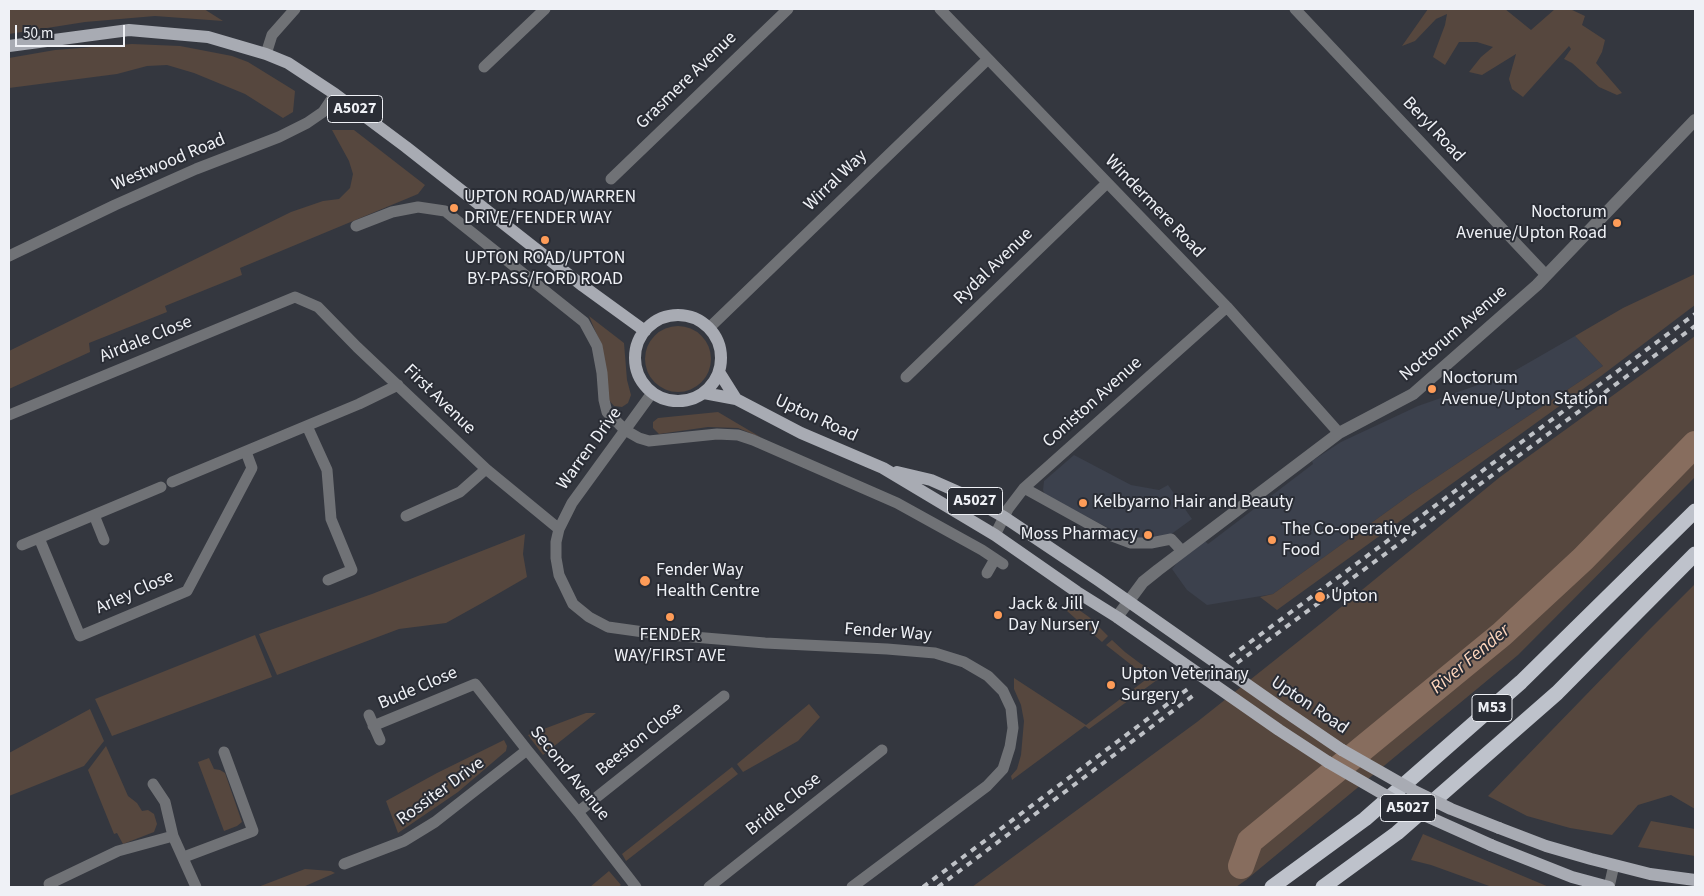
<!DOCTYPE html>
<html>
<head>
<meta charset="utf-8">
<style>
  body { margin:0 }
  #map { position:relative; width:1704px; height:896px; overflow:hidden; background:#34373f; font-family:"Source Sans 3",sans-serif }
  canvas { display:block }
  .frame { position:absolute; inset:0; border:10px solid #eff1f6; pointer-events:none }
  .scale { position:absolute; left:15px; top:25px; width:110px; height:22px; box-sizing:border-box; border:2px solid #eff1f6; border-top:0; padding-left:6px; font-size:15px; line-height:18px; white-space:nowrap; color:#eff1f6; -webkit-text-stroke:4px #2a2d35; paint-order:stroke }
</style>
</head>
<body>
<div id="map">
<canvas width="1704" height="896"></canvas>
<div class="frame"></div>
<div class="scale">50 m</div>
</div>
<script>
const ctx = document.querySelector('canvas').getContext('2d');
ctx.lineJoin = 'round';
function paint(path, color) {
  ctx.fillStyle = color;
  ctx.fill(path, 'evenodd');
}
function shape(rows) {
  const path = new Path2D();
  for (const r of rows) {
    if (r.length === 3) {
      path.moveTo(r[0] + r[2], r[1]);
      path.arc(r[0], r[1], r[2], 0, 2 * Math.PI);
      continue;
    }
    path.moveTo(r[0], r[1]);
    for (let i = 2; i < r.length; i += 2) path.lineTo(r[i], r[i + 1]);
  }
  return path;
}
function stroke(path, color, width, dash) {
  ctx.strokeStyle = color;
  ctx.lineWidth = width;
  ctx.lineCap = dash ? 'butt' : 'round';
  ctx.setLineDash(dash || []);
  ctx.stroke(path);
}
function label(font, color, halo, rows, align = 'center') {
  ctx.font = font + ' "Source Sans 3",sans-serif';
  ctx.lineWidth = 4;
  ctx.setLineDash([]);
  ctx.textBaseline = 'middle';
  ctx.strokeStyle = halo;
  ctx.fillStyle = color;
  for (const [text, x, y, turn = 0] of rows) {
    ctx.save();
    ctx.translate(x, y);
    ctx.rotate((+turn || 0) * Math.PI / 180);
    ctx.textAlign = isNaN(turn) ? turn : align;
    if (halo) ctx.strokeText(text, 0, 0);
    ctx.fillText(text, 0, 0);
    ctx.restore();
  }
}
const built = shape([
  [1575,336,1603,366,1410,495,1273,594,1207,605,1187,590,1172,569,1177,563,1205,541,1208,544,1313,464,1312,461,1341,442,1418,406,1509,374],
  [1074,455,1131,485,1159,490,1168,485,1192,519,1170,535,1140,540,1122,535,1045,495,1043,490,1044,481]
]);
const green = shape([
  [9,9,204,9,223,21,155,16,85,22,9,34],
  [1428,9,1505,9,1531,30,1555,9,1570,9,1585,16,1582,25,1605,40,1602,52,1596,63,1622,93,1617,95,1599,87,1572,63,1564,59,1571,49,1569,46,1523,97,1512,89,1509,79,1516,54,1482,75,1469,72,1481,57,1493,47,1477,42,1459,42,1445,65,1433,57,1445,25,1447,14,1436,19,1415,41,1402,46],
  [132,44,180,46,232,56,248,62,295,91,293,112,283,118,245,94,194,73,167,65,147,66,117,74,9,88,9,58,55,50],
  [332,130,354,130,425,185,418,194,240,268,242,275,165,306,167,312,89,343,90,352,9,389,9,351,291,212,323,201,339,199,350,188,353,174,349,161],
  [1695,274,1695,305,1601,376,1277,610,1260,597,1273,594,1410,495,1603,366,1575,336,1623,308],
  [589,316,624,343,627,380,631,395,628,403,622,407,614,406,609,400,602,347],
  [678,359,33],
  [1695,336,1695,477,1518,655,1246,880,1236,887,972,887,1197,722,1324,621,1500,477],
  [718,412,762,438,738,428,708,427,659,434,653,428,653,422,658,418],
  [525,534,523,554,527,577,482,603,446,623,399,629,277,675,259,634,372,594],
  [1695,584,1695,809,1671,795,1638,805,1612,835,1570,828,1527,816,1488,796,1647,632],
  [1072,605,1089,617,1108,636,1102,642,1067,611],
  [255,635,272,677,112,736,95,699],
  [1112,640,1125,652,1141,664,1164,675,1089,729,1085,726,1012,780,1011,776,1017,769,1021,755,1024,721,1021,705,1014,689,1014,678,1086,725,1148,678,1106,645],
  [809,704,820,717,798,741,743,772,737,764],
  [90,709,104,741,84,766,9,796,9,753],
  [586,713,596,713,543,755,528,735],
  [504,740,507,746,506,751,458,792,398,833,386,801,437,773],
  [106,746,128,796,137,803,142,811,148,810,154,814,157,824,154,832,123,844,117,833,114,834,88,770],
  [209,758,214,769,220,770,225,773,242,822,237,826,224,831,198,762],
  [732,767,738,774,626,861,622,854],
  [1651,821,1695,829,1695,856,1638,847],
  [1423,834,1549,887,1492,887,1431,865,1411,860],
  [305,869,331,871,335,873,303,887,258,887],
  [609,871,621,885,618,887,590,887]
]);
const river = shape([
  [1241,866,1250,841,1502,634,1583,559,1695,444]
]);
const minor = shape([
  [940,9,1227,307,1339,433],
  [1295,9,1546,275],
  [266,54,272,35,295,9],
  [484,67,545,9],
  [611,179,788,9],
  [356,226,392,212,418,207,445,211,584,322,597,346,602,373,604,400,607,412,625,430,639,438,649,441,717,434,738,435,753,440,897,503,982,550,1003,564],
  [9,256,115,205,196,169,279,137,307,123,323,112,335,94],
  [709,328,988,59],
  [906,377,1107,183],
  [652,393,572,503,559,529,556,542,556,558,559,575,573,604,589,617,608,627,658,634,765,643,887,649,935,653,964,662,988,676,1003,691,1011,708,1013,728,1010,747,1003,769,987,786,852,887],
  [9,415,295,297,318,307,357,347,486,469,559,529],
  [307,426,327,470,331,519,352,570,328,580],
  [172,482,359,404,398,385],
  [161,487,39,538,80,636,187,591,252,468,246,452],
  [1024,488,1107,534,1131,543,1151,543,1171,539,1182,551],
  [94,515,104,540],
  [406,516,460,492,486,469],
  [995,535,1008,509,1024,488,1227,307],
  [22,545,39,538],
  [987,573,995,559],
  [369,715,380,740],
  [373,726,475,684,527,750,578,812,636,887],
  [153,784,165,802,173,836,196,887],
  [578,812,724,696],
  [184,857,253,831,224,752],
  [344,864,404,841,435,822,527,750],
  [49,884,118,851,173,836],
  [709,887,882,750],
  [1609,887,1614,865]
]);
const tertiary = shape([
  [1117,617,1143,582,1158,570,1339,433,1413,394,1537,285,1695,120]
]);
const primary = shape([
  [9,46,129,30,208,37,266,54,288,63,335,94,406,147,583,286,645,331],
  [678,358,43],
  [719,372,736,399],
  [704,393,736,399,801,433,883,468,995,535,1077,592,1117,617,1279,730,1328,762],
  [897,472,931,480,965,495,1004,517,1098,580,1279,707,1342,750],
  [1499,828,1546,846,1591,859,1650,874,1695,880],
  [1491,845,1572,877,1609,887]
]);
const motorway = shape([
  [1272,887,1365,819,1521,682,1695,511],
  [1323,887,1397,833,1557,693,1695,554]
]);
const rail = shape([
  [1230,657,1695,314],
  [1237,663,1695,326],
  [923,887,1189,688],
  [938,887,1194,695]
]);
const primaryBridge = shape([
  [1342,750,1414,791,1451,809,1499,828],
  [1328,762,1404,806,1491,845]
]);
const markers = [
  [454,208,5,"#fe9c58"],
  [1617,223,5,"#fe9c58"],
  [545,240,5,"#fe9c58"],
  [1432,389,5,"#fe9c58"],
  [1083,503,5,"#fe9c58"],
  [1148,535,5,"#fe9c58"],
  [1272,540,5,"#fe9c58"],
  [645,581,6,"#fe9c58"],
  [1320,597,6,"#fe9c58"],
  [998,615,5,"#fe9c58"],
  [670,617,5,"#fe9c58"],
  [1111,685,5,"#fe9c58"]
];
const shields = [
  [355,109,55],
  [975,501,55],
  [1492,708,40],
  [1408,808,55]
];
const shieldNames = [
  ["A5027",355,109],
  ["A5027",975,501],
  ["M53",1492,708],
  ["A5027",1408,808]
];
const streetNames = [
  ["Grasmere Avenue",687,81,-44],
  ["Beryl Road",1433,130,47],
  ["Westwood Road",169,163,-23],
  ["Wirral Way",836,181,-44],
  ["Windermere Road",1154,207,46],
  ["Rydal Avenue",994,267,-44],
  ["Noctorum Avenue",1454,334,-41],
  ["Airdale Close",146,340,-22],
  ["First Avenue",439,400,44],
  ["Coniston Avenue",1093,403,-42],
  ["Upton Road",816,419,25],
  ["Warren Drive",590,449,-54],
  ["Arley Close",135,593,-24],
  ["Fender Way",888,633,4],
  ["Bude Close",418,689,-23],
  ["Upton Road",1309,706,34],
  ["Beeston Close",640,740,-39],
  ["Second Avenue",569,774,51],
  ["Rossiter Drive",441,792,-36],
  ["Bridle Close",784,805,-38]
];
const poiNames = [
  ["UPTON ROAD/WARREN",464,198],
  ["DRIVE/FENDER WAY",464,219],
  ["Noctorum",1607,213,"right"],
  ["Avenue/Upton Road",1607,234,"right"],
  ["UPTON ROAD/UPTON",545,259,"center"],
  ["BY-PASS/FORD ROAD",545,280,"center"],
  ["Noctorum",1442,379],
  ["Avenue/Upton Station",1442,400],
  ["Kelbyarno Hair and Beauty",1093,503],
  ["The Co-operative",1282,530],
  ["Food",1282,551],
  ["Moss Pharmacy",1138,535,"right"],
  ["Fender Way",656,571],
  ["Health Centre",656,592],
  ["Upton",1331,597],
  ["Jack & Jill",1008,605],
  ["Day Nursery",1008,626],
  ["FENDER",670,636,"center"],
  ["WAY/FIRST AVE",670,657,"center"],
  ["Upton Veterinary",1121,675],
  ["Surgery",1121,696]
];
const waterNames = [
  ["River Fender",1471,660,-40]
];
paint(built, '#3c414d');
paint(green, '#56473e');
stroke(river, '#876d5e', 26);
stroke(minor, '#707276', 11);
stroke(tertiary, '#707276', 12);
stroke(primary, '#a8abb3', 12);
stroke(motorway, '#bec2cb', 15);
stroke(rail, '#bfc2c7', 4, [6, 6]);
stroke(primaryBridge, '#a8abb3', 12);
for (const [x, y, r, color] of markers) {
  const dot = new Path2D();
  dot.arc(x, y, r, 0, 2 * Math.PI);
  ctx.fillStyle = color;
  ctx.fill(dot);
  stroke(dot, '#2a2d35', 2);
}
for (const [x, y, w] of shields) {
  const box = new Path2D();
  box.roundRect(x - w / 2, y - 13.5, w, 27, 4);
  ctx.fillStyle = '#2a2d35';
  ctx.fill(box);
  stroke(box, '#eff1f6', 1);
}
label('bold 16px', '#eff1f6', null, shieldNames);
label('18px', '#eff1f6', '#2a2d35', streetNames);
label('18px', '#eff1f6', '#2a2d35', poiNames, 'left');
label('italic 19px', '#ffd7be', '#2a2d35', waterNames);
</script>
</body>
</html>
